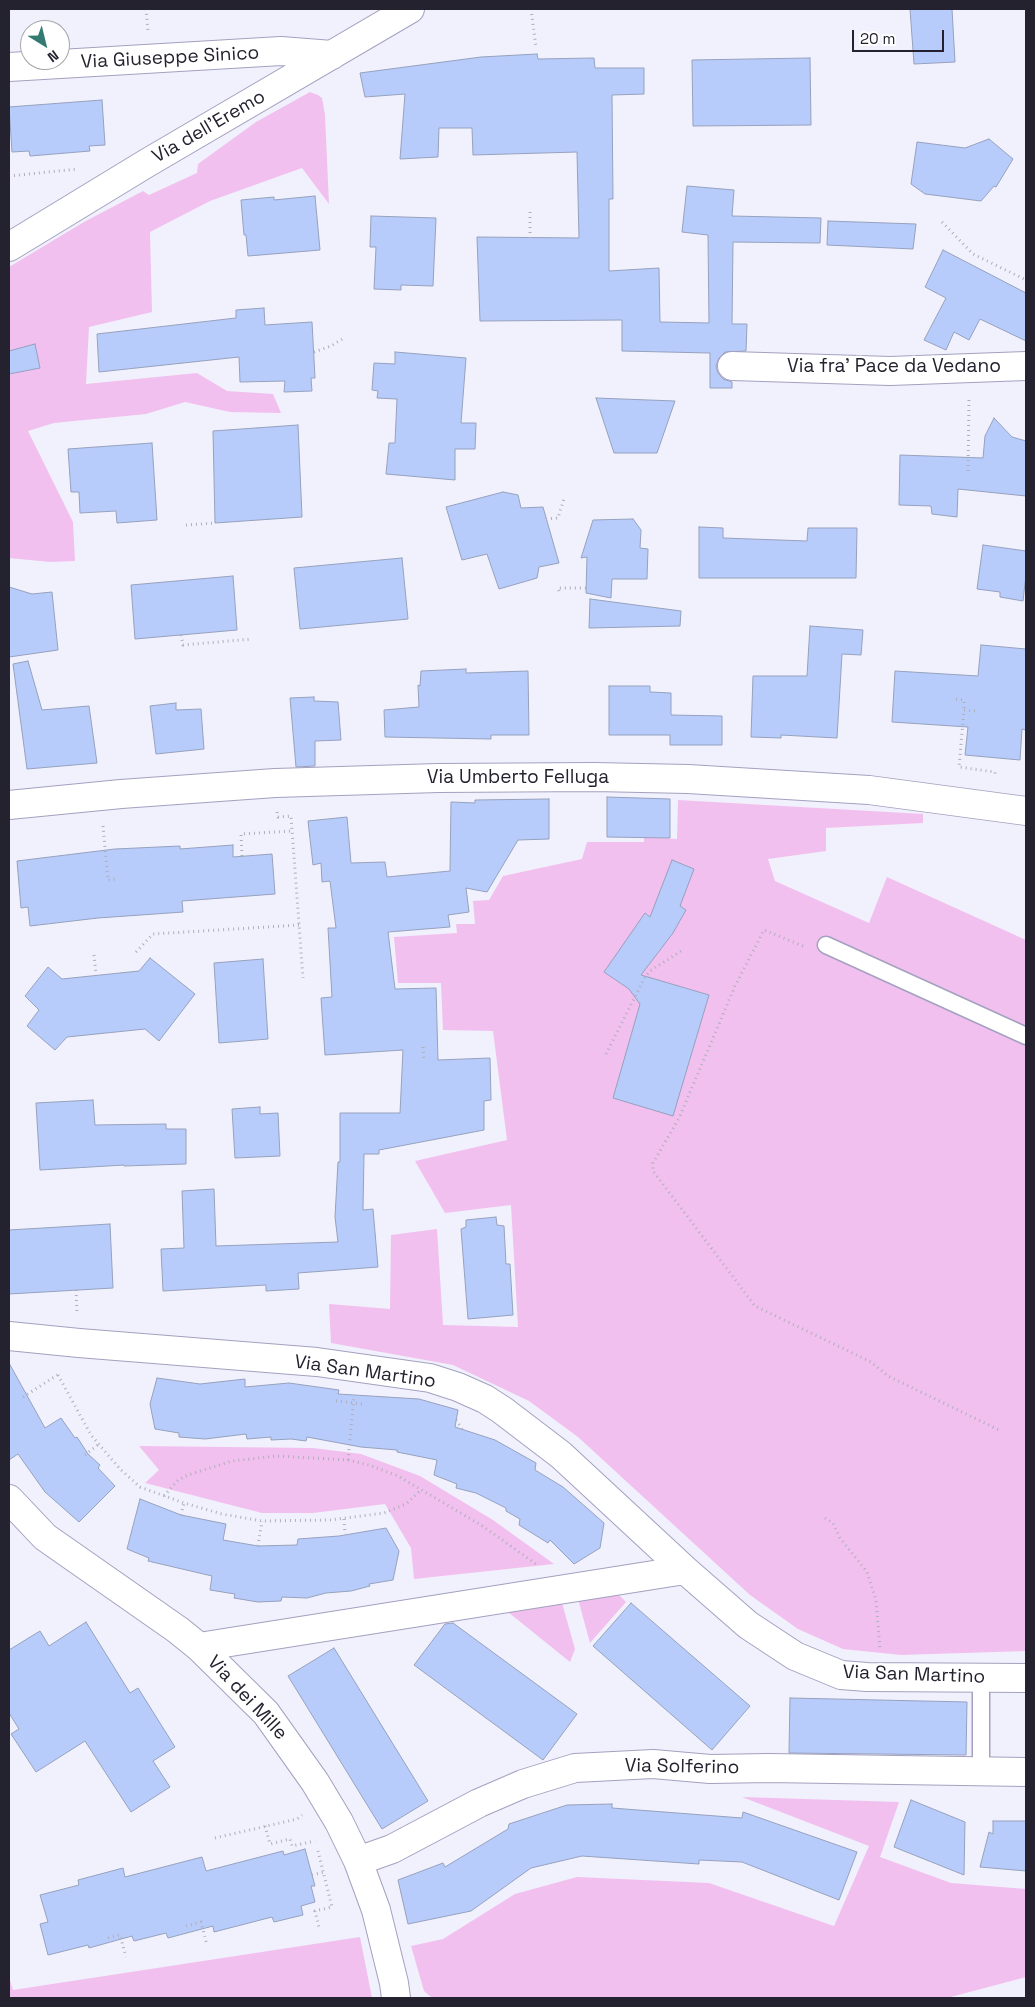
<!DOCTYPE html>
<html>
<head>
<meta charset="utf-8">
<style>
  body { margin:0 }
  #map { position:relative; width:1035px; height:2007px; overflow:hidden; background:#f1f0fd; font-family:"Space Grotesk",sans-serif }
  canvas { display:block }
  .frame { position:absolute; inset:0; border:10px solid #23222e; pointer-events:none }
  .north { position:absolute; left:20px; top:20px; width:50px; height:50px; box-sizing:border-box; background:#fff; border:1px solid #a7a7ab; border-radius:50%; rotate:144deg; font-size:14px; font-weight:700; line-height:20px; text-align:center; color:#23222e }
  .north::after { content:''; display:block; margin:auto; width:18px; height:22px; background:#337a73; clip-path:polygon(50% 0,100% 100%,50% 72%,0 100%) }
  .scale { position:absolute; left:852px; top:30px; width:92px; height:22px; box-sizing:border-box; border:2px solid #23222e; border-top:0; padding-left:6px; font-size:15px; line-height:18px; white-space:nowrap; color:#23222e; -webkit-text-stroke:4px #fff; paint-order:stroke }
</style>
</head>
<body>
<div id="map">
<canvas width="1035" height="2007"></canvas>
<div class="frame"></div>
<div class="north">N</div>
<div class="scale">20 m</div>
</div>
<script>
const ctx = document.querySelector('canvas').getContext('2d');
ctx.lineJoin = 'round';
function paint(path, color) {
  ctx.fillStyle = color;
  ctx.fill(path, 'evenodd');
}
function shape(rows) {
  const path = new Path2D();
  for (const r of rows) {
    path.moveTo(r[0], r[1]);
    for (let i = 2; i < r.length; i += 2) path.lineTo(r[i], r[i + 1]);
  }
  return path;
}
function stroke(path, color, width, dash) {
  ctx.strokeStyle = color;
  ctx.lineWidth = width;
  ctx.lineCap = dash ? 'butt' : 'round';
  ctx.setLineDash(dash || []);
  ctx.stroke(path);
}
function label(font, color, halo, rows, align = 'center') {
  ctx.font = font + ' "Space Grotesk",sans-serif';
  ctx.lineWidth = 4.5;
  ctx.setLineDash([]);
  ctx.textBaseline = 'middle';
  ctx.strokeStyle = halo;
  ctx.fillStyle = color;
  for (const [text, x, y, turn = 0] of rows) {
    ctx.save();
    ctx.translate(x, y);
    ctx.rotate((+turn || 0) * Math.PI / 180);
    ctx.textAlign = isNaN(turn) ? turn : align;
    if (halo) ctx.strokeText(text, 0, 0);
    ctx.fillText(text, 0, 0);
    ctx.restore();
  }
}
const green = shape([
  [310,92,318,95,322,98,325,115,329,204,302,168,210,201,150,232,152,312,89,327,86,384,197,373,227,391,273,394,281,413,230,412,185,402,146,414,54,423,28,431,73,522,75,561,50,562,9,558,9,267,84,222,143,191,149,195,197,173,198,164,256,122],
  [678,800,923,814,923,823,826,828,826,851,768,859,775,881,869,923,887,877,1026,940,1026,1651,901,1655,843,1649,798,1629,750,1595,578,1437,529,1401,453,1365,331,1343,329,1304,390,1309,391,1235,437,1229,443,1325,518,1327,511,1205,445,1213,415,1161,507,1140,493,1031,443,1030,441,983,398,983,394,937,457,933,456,924,475,924,473,901,489,900,503,876,582,859,587,842,644,842,644,837,677,839],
  [139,1446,313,1448,361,1454,420,1476,493,1520,554,1564,414,1579,411,1548,385,1504,313,1513,262,1513,145,1483,159,1470],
  [618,1594,626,1602,590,1643,578,1599],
  [562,1603,575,1649,570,1662,508,1612],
  [742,1797,899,1802,880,1857,951,1883,1026,1889,1026,1977,947,1998,432,1998,424,1991,411,1946,443,1939,515,1894,577,1877,709,1883,834,1926,869,1846],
  [360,1937,372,1998,9,1998,9,1977,13,1990]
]);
const building = shape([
  [910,9,952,9,955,62,914,64,910,9],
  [537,54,538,59,594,58,595,68,644,68,644,94,612,95,613,199,609,199,609,271,659,268,660,322,709,323,708,235,682,232,687,186,734,190,732,216,821,218,820,243,733,242,732,324,747,324,746,351,725,352,719,358,716,366,718,373,723,379,732,382,732,388,710,388,710,353,622,351,622,320,480,321,477,237,579,238,577,152,473,155,472,128,439,128,438,157,400,159,405,94,365,97,360,73,481,57,537,54],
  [810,58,811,125,693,126,692,60,810,58],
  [102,100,105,145,89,146,90,151,30,156,29,151,12,152,9,107,102,100],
  [989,139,1013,159,996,187,994,186,981,201,925,194,911,184,917,142,965,148,989,139],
  [315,196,320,250,248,256,246,235,244,235,241,200,274,197,274,200,315,196],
  [371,216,436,218,433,286,401,285,401,290,374,289,376,247,370,247,371,216],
  [828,221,916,224,913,249,827,245,828,221],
  [943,250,1026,293,1026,341,980,319,969,340,954,332,946,350,924,340,946,298,925,287,943,250],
  [264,308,265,325,312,322,315,378,311,378,312,391,284,392,285,381,240,382,239,357,99,372,97,334,236,318,236,310,264,308],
  [35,344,40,368,9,374,9,351,35,344],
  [395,352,466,358,461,423,476,423,475,449,455,449,455,480,386,474,389,443,395,443,397,399,377,398,378,391,372,390,374,363,395,364,395,352],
  [596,398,675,401,657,453,614,453,596,398],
  [994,418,1012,437,1026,441,1026,496,958,489,957,517,932,514,931,506,899,505,900,455,983,458,985,436,994,418],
  [298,425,302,517,215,523,213,431,298,425],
  [152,443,157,520,117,523,116,511,80,513,79,492,71,492,68,449,152,443],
  [503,492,518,495,521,508,543,507,559,563,539,567,537,578,499,589,487,554,462,560,446,507,503,492],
  [633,519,641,530,640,548,648,549,647,579,612,579,611,598,586,593,587,557,581,558,593,520,633,519],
  [699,527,723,528,723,538,807,541,808,528,857,528,856,578,699,578,699,527],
  [983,545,1026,551,1026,575,1023,601,1000,597,1000,592,977,589,983,545],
  [402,558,408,619,300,629,294,568,402,558],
  [233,576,237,630,135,639,131,585,233,576],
  [9,587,32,594,52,592,58,650,9,657,9,587],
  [590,599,681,611,680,626,589,628,590,599],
  [810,626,863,630,861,655,842,654,837,738,781,735,781,738,751,737,753,676,807,676,810,626],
  [981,645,1026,649,1026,730,1022,729,1020,760,965,755,968,727,892,722,895,671,978,676,981,645],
  [28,661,42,710,89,706,97,763,27,769,13,664,28,661],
  [466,669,466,673,528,671,529,735,491,735,491,739,385,737,384,710,419,707,418,685,420,686,421,671,466,669],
  [609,686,650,686,650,692,671,693,671,715,722,716,722,745,670,745,670,735,609,735,609,686],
  [314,697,314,701,338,702,341,740,315,741,315,766,296,767,290,698,314,697],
  [176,703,176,710,201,709,204,749,156,754,150,706,176,703],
  [607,797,670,799,670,838,607,837,607,797],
  [549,799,549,839,518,840,487,892,466,888,469,912,448,915,450,927,388,932,395,989,436,988,438,1060,490,1058,491,1100,484,1101,484,1130,379,1150,379,1154,364,1154,363,1210,373,1209,378,1267,298,1273,299,1289,266,1291,266,1285,163,1291,161,1249,184,1248,182,1191,214,1189,216,1246,338,1242,335,1217,338,1162,340,1162,340,1113,400,1113,403,1050,325,1055,321,998,332,997,328,928,336,928,330,881,322,882,321,863,313,865,308,821,347,817,351,863,385,862,387,877,450,871,451,802,475,803,475,800,549,799],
  [233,845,233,857,272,854,275,894,182,901,183,912,98,918,30,926,28,907,21,908,17,861,115,849,180,846,180,849,233,845],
  [672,860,694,869,680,906,686,910,673,933,641,975,709,995,673,1116,613,1098,640,1004,629,989,604,972,645,913,650,917,672,860],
  [150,958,195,994,159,1041,145,1029,67,1037,55,1050,27,1026,39,1010,25,996,48,967,62,979,139,971,150,958],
  [263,959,268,1039,219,1043,214,963,263,959],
  [93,1100,95,1125,166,1124,166,1129,186,1129,186,1164,124,1166,124,1165,40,1170,36,1103,93,1100],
  [260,1107,260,1114,278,1113,280,1156,235,1158,232,1109,260,1107],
  [496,1217,497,1225,504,1226,506,1264,510,1264,513,1315,468,1319,461,1229,466,1227,466,1220,496,1217],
  [110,1224,113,1288,9,1294,9,1230,110,1224],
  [9,1363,45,1428,61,1418,75,1438,77,1437,88,1454,100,1465,98,1468,115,1486,79,1522,45,1492,18,1454,9,1460,9,1363],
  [157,1378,200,1384,245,1379,245,1387,289,1383,339,1390,338,1394,419,1399,458,1410,455,1427,495,1440,536,1463,535,1470,563,1487,604,1523,600,1548,574,1564,550,1540,548,1543,519,1525,520,1519,506,1511,506,1508,476,1493,456,1488,457,1484,434,1475,437,1460,397,1452,397,1450,361,1447,307,1437,306,1441,291,1439,271,1440,271,1437,247,1439,246,1434,205,1439,179,1437,179,1433,155,1429,150,1404,157,1378],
  [140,1499,181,1515,226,1524,223,1540,258,1546,297,1545,298,1539,339,1536,386,1528,399,1551,393,1580,369,1584,370,1586,351,1591,326,1593,307,1598,282,1597,281,1601,258,1602,234,1598,235,1594,210,1590,212,1576,148,1561,149,1558,127,1549,140,1499],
  [631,1603,750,1706,712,1750,593,1646,631,1603],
  [86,1622,130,1693,138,1688,175,1747,153,1761,170,1787,131,1812,85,1741,36,1772,11,1734,19,1729,9,1713,9,1650,40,1631,49,1646,86,1622],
  [453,1623,577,1714,543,1760,414,1665,445,1624,453,1623],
  [334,1648,428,1801,382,1829,288,1676,334,1648],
  [790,1698,967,1702,966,1755,789,1753,790,1698],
  [911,1800,965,1822,964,1875,894,1847,911,1800],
  [612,1804,612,1808,742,1818,743,1812,857,1852,839,1900,742,1862,699,1860,699,1864,582,1856,531,1868,471,1911,408,1924,398,1880,443,1863,445,1867,508,1829,509,1824,567,1805,612,1804],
  [993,1821,1026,1821,1026,1871,980,1867,989,1832,993,1834,993,1821],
  [305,1849,315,1886,311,1886,315,1902,301,1906,303,1915,274,1922,272,1917,214,1932,213,1926,168,1938,166,1933,134,1941,132,1936,89,1948,88,1945,48,1955,40,1924,48,1922,40,1895,79,1885,78,1880,123,1868,125,1877,202,1857,206,1871,283,1851,284,1855,305,1849]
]);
const path = shape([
  [146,9,148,31],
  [531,9,536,47],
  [9,176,78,169],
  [942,222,973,254,1026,280],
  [530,238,530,211],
  [314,352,331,346,344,338],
  [968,471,969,398],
  [546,519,558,518,564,499],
  [186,525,215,523],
  [559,591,558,588,586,588],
  [181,635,183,645,252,639],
  [956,699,964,700,964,710],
  [975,711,964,710,959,767,995,772,995,777],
  [277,812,278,817,291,816,303,978],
  [103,826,108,880,117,879],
  [242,856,241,834,292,831],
  [803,946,764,930,735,986,679,1118,653,1163,653,1171,755,1306,871,1362,888,1376,999,1430],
  [136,952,153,934,299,925],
  [94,955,96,975],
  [423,1047,424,1060],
  [606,1054,645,977,650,971,681,951],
  [76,1290,77,1313],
  [58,1375,91,1435,120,1469,140,1487,184,1503,222,1514,262,1521,330,1520,384,1513,406,1504,421,1490],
  [23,1397,59,1374],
  [336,1401,364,1404],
  [456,1420,462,1429],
  [85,1455,99,1444],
  [348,1460,354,1396],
  [164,1496,178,1480,188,1475,232,1461,277,1456,348,1460,369,1465,398,1476,481,1525,536,1564],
  [181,1515,184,1503],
  [825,1518,833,1523,840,1538,867,1572,876,1600,880,1649],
  [344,1519,345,1534],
  [258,1546,262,1521],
  [265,1826,270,1844,290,1839,292,1846,315,1841],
  [215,1838,297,1819,302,1815],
  [318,1851,332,1907,315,1911,319,1927],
  [312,1875,324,1872],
  [186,1926,201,1922,207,1945],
  [108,1938,120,1935,126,1957]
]);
const service = shape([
  [826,945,1026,1036],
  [981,1678,981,1771]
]);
const minor = shape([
  [9,67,281,51,332,55],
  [9,247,147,163,410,9],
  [732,366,890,371,1026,366],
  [9,805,121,794,275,783,438,778,595,777,688,779,869,790,1026,811],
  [9,1336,79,1343,317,1362,430,1378,458,1387,485,1399,502,1410,561,1455,685,1570],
  [9,1499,45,1537,178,1630,199,1647,266,1713,315,1782,339,1822,358,1861,376,1910,394,1983,396,1998],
  [199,1647,685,1570,748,1625,795,1656,841,1675,867,1677,1026,1678],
  [358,1861,392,1849,479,1803,523,1784,575,1768,653,1764,710,1769,769,1768,1026,1772]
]);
const streetNames = [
  ["Via Giuseppe Sinico",170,58,-3],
  ["Via dell'Eremo",209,127,-30],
  ["Via fra' Pace da Vedano",894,367],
  ["Via Umberto Felluga",518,778],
  ["Via San Martino",365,1372,8],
  ["Via San Martino",914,1675,2],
  ["Via dei Mille",247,1698,47],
  ["Via Solferino",682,1767,1]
];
paint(green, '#f2c0ee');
paint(building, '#b8ccfc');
stroke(building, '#95a1bd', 1);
stroke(service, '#a3a1bf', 19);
stroke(minor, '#a3a1bf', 30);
stroke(path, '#afaeba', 3, [1, 4]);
stroke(service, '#fff', 16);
stroke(minor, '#fff', 28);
label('19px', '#23222e', '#fff', streetNames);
</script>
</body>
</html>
